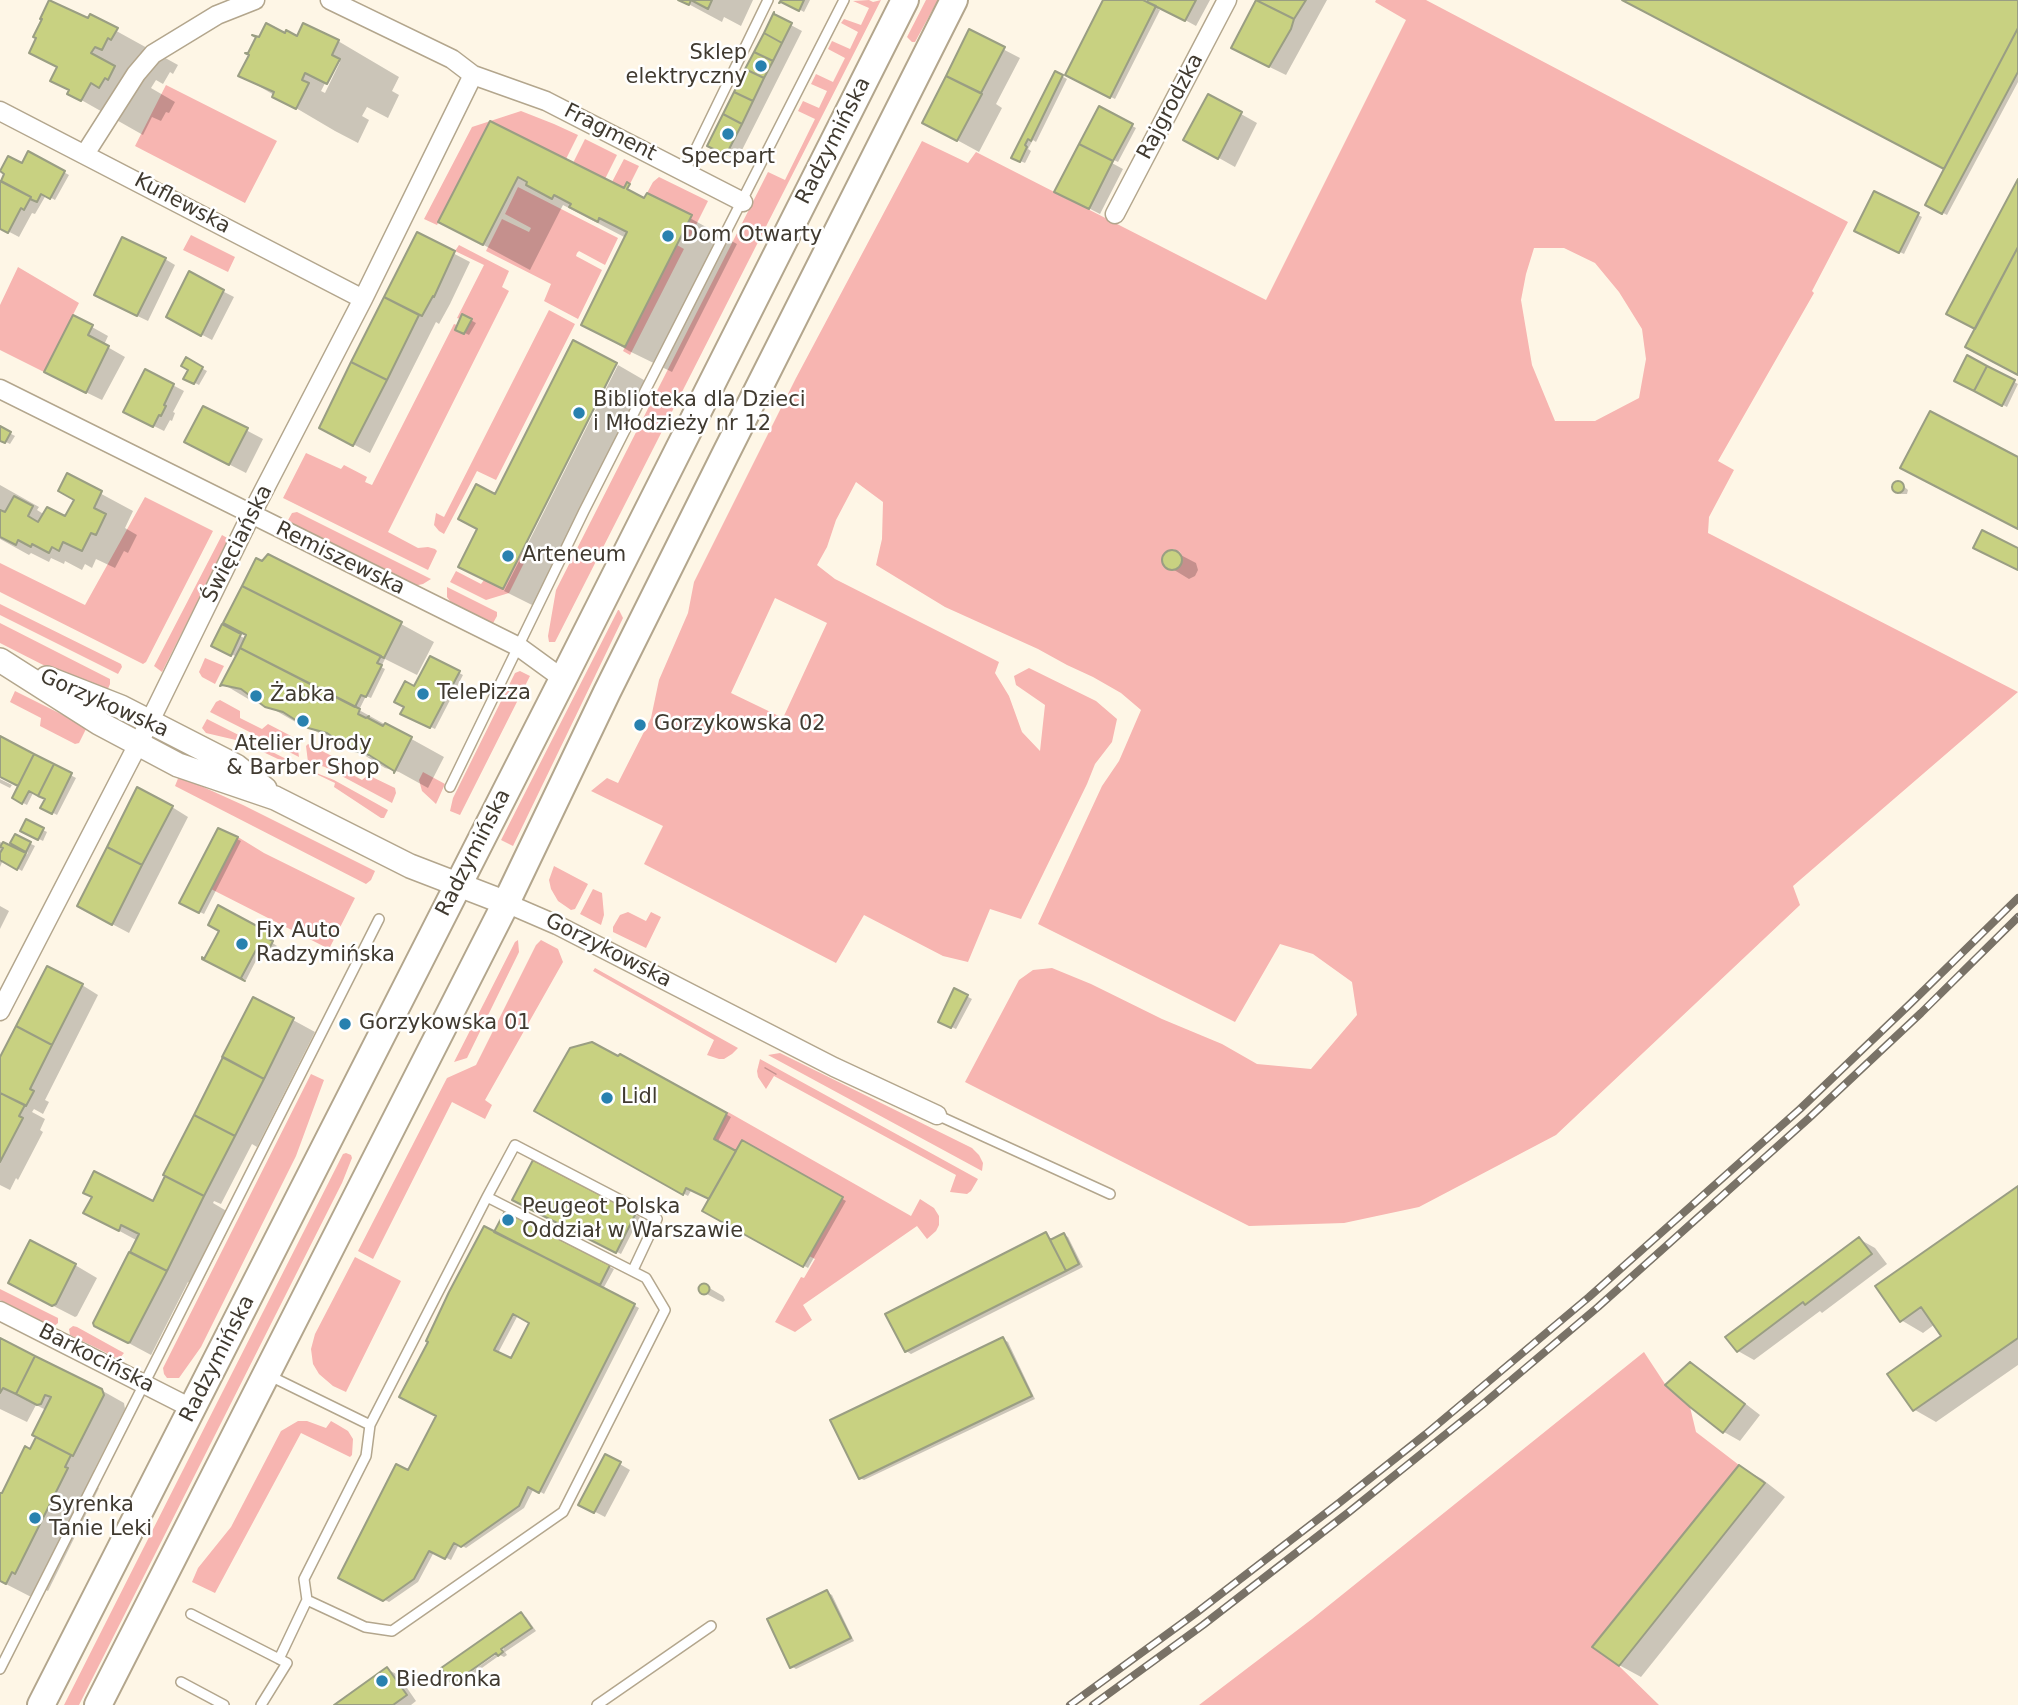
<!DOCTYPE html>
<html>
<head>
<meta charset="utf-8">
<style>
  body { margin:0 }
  canvas { display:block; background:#fef6e6 }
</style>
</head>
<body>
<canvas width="2018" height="1705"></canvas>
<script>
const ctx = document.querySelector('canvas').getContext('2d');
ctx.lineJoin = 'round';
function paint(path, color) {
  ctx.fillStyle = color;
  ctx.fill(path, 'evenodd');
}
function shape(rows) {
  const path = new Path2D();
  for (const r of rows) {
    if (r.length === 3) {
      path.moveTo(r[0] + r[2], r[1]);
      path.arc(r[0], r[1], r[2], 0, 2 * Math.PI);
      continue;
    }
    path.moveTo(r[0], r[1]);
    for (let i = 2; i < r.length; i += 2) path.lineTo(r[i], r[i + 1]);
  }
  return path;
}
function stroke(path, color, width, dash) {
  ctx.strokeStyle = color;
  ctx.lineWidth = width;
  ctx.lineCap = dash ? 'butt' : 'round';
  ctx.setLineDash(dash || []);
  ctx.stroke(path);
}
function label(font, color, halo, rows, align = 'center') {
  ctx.font = font + ' "DejaVu Sans",sans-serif';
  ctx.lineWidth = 5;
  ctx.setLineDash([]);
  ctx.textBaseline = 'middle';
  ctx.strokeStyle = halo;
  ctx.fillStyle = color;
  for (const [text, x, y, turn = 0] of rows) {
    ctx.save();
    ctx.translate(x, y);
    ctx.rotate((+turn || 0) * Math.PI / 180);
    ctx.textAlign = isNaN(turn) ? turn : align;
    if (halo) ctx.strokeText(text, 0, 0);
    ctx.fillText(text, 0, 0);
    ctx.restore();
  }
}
const green = shape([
  [869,0,873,2,881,0,555,642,549,642,548,636,556,590,768,172,785,180,815,119,798,111,803,101,819,108,827,91,811,84,816,74,833,82,845,58,828,49,832,41,850,49,858,32,841,23,844,19,861,25,869,8,853,1],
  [926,0,938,0,915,42,912,42,907,37],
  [1376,0,1426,0,1848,222,1812,291,1814,293,1718,461,1734,470,1709,517,1708,533,2018,692,1793,886,1800,905,1556,1135,1419,1207,1344,1223,1249,1226,965,1082,1019,980,1033,970,1052,968,1091,984,1162,1019,1222,1044,1257,1064,1311,1069,1357,1015,1352,982,1313,954,1280,944,1235,1022,1038,924,1102,786,1119,761,1141,710,1121,693,1093,677,1067,665,1038,649,945,607,876,565,882,539,883,502,856,482,836,520,827,547,817,565,835,579,999,662,995,673,1009,696,1022,732,1040,751,1045,705,1016,685,1014,676,1029,668,1096,701,1117,719,1112,742,1095,764,1087,784,1021,919,990,909,968,962,943,956,864,915,836,963,644,864,663,826,591,791,607,778,618,783,651,718,659,680,688,613,694,582,796,378,922,141,968,163,976,152,1266,300,1406,20,1375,2],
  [1534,248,1564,248,1595,263,1619,292,1642,329,1646,359,1639,398,1595,421,1555,421,1532,365,1521,300,1526,274],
  [1173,549,1180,552,1183,560,1179,568,1172,571,1164,567,1162,558,1165,552],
  [775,598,827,623,783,718,731,693],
  [166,85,277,141,245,203,135,146],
  [521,111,554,124,578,135,566,159,490,121,437,225,424,219,472,127],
  [585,139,617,155,605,179,573,163],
  [624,159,639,166,630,184,627,183,624,188,612,182],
  [659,177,708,201,688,241,680,238,692,215,647,193,653,182],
  [518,187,618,238,605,265,579,251,577,253,576,256,602,270,578,319,544,301,551,284,486,251,502,219,529,232,531,228,505,214],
  [191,235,235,257,228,272,183,250],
  [459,245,509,271,502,287,509,291,388,532,418,548,428,547,435,549,437,551,428,570,283,498,306,453,341,469,344,465,367,477,365,482,372,485,454,324,457,325,460,319,457,318,484,265,455,251],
  [677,245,684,249,630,355,623,351],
  [18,267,79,303,44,372,0,350,0,305],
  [549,310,575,324,496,480,477,471,444,534,439,531,434,525,436,513,444,517],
  [145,497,213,531,146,662,143,664,0,592,0,563,85,605],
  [297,512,431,579,423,584,414,586,287,522,292,513],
  [222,535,229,539,162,672,154,666],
  [522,552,528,555,509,593,486,600,450,582,456,571,481,584,484,580,503,589],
  [447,587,497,612,497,616,492,625,452,604,447,597],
  [0,604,121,664,122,667,118,674,0,615],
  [618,610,619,610,623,618,513,846,501,840],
  [0,623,110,679,110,684,107,691,57,672,0,643],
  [205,658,224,666,215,684,202,677,199,672],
  [520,671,530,676,460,815,450,811,453,798,515,673],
  [15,691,87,727,79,743,75,744,40,726,41,718,10,702],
  [220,700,240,711,240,718,262,729,268,724,293,737,297,742,299,757,210,712,216,702],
  [207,719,300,766,301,770,240,741,206,733,202,728],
  [308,744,342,761,342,769,362,780,368,775,395,788,396,793,392,803,325,767,308,762,306,746],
  [309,770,334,780,388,810,384,818,381,818,334,787,335,783,314,773,312,776,310,775],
  [423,772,445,784,436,804,422,791,419,780],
  [179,776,243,805,375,871,371,880,366,884,175,786],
  [238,837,264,853,355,898,329,949,211,889],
  [554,866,588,884,575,909,571,910,558,901,551,889,549,880],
  [593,889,602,893,604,915,601,925,580,914],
  [628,912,646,921,651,912,661,917,646,948,613,932,613,927,620,915],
  [518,940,519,952,467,1058,454,1062,515,942],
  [541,940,558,949,563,962,485,1100,492,1105,485,1119,452,1102,373,1259,358,1251,447,1078,476,1065,536,945],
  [595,968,738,1048,732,1054,724,1059,719,1059,707,1055,714,1040,593,971],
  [780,1053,972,1148,979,1155,983,1163,982,1171,768,1055],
  [760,1059,978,1179,971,1191,967,1194,950,1192,956,1175,774,1076,766,1089,758,1077,757,1071],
  [311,1074,324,1080,296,1156,201,1347,179,1378,167,1378,164,1374,163,1368],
  [728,1112,911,1216,920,1199,934,1208,939,1216,939,1225,936,1231,927,1239,917,1226,803,1305,812,1320,795,1332,775,1322,801,1277,804,1278,815,1259,809,1256,842,1197,742,1140,736,1151,714,1139],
  [346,1153,351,1155,352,1158,342,1183,79,1705,64,1705,343,1154],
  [355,1257,401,1281,346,1392,333,1386,319,1374,313,1364,311,1349,315,1334],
  [0,1289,58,1318,58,1323,53,1327,0,1300],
  [73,1326,77,1327,124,1353,119,1359,70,1335,69,1329],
  [1644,1352,1665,1384,1690,1407,1696,1432,1739,1465,1592,1646,1619,1666,1659,1705,1199,1705,1312,1619],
  [298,1421,307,1421,326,1428,331,1421,338,1425,348,1431,353,1439,352,1455,350,1457,301,1433,215,1593,192,1582,198,1568,231,1527,281,1431]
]);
const shadow = shape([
  [681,0,753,0,741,26,724,17,722,22],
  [783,0,810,0,804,12],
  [1105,0,1140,0,1148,4,1150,0,1210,0,1196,26,1158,5,1158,9,1160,10,1115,99,1067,75],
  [1258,0,1327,0,1286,75,1249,57],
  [1625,0,2018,0,2018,82,1947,215,1927,204,1946,169],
  [774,16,802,31,737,160,719,151],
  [91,17,178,65,173,74,170,72,163,84,156,80,151,88,175,102,169,113,166,112,161,121,152,117,143,135,69,93,70,91,59,68,31,52,89,20],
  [970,32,1020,58,996,104,1002,108,979,152,924,122],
  [286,35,297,38,338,41,399,77,392,91,399,95,388,118,367,107,362,116,369,120,358,143,335,131,240,75,260,39],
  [336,62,340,62,325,93,321,91],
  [1056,73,1067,79,1036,142,1033,140,1028,149,1031,151,1025,163,1018,160],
  [1099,108,1136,128,1118,162,1112,159,1110,162,1123,169,1100,214,1067,197],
  [1241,114,1257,123,1235,167,1185,139],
  [491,124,645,201,648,195,737,244,672,372,629,351,583,324,626,238,563,205,530,270,441,222],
  [29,153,69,175,55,200,46,195,35,214,32,213,19,237,0,227,0,183,1,183,6,174,23,165],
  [1875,193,1922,217,1904,254,1857,231],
  [418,235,470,262,450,304,439,324,436,322,370,453,321,427],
  [165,259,175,265,148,321,106,301],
  [189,274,234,297,212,340,178,322],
  [463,316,476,323,469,335,457,329],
  [92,327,108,336,104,345,125,357,102,400,63,381],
  [1968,358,2018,384,2007,407,1956,380],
  [186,360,207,371,199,385,186,378,190,369],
  [618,365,649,383,536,607,504,591],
  [146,371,184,391,173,412,175,413,172,421,170,420,164,431,136,417],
  [204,408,263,439,246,473,203,451],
  [0,428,15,436,10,444,0,439],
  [68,476,133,511,125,528,137,535,128,553,124,551,115,568,96,559,92,568,85,564,82,570,65,561,64,564,51,558,49,562,31,553,29,555,0,539,0,485,39,507,37,510,45,515,66,519,76,500],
  [1900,483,1908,490,1907,494,1900,494,1893,489,1895,484],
  [1173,551,1196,563,1198,570,1195,576,1189,579,1166,565,1164,559,1166,554],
  [268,557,401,624,434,642,417,675,385,659,381,667,385,669,371,698,366,696,359,710,444,757,428,788,399,772,385,768,364,755,377,759,378,756,342,746,310,728,299,724,266,705,255,703,223,684,237,657,214,645,223,627,246,639,262,563],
  [431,658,463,675,435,729,403,713],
  [0,738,76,778,57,815,43,807,47,799,33,793,27,805,14,798,19,785,0,775],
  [0,779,12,785,10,788,0,783],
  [172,807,188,817,129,933,95,915],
  [27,822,47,832,43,841,23,831],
  [219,830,241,841,204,914,182,903],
  [16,836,35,846,22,871,3,860,0,867,0,842,26,855,28,853,12,843],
  [0,906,9,911,0,929],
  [218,908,274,937,271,942,277,946,274,950,268,947,265,953,261,951,246,980,206,959,221,930],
  [82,985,98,995,45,1100,49,1102,43,1114,34,1109,32,1112,45,1119,40,1130,43,1132,18,1180,16,1178,10,1190,0,1185,0,1062],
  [955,990,972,999,956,1029,940,1021],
  [293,1020,315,1032,257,1147,252,1144,221,1204,214,1201,213,1203,235,1216,199,1288,188,1282,151,1355,95,1325,138,1241,86,1213,153,1203],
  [620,1056,731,1117,717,1143,736,1153,742,1142,846,1201,808,1268,705,1210,711,1199,692,1189,688,1196,537,1111,619,1059],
  [765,1067,777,1074,776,1075,764,1068],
  [533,1162,640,1217,621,1254,514,1199],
  [2018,1188,2018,1365,1936,1422,1915,1410,1944,1336,1935,1324,1923,1333,1901,1320],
  [506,1214,614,1269,603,1289,639,1308,544,1494,534,1488,524,1508,466,1548,459,1544,451,1560,434,1552,418,1582,389,1602,340,1577,409,1473,438,1416,495,1235],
  [518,1315,532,1322,512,1360,498,1353],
  [1046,1234,1053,1241,1064,1235,1068,1237,1083,1267,911,1354,906,1351],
  [1859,1239,1875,1248,1887,1264,1822,1313,1820,1311,1754,1360,1738,1351],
  [75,1265,97,1278,77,1316,75,1317,32,1295],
  [702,1286,706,1286,723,1296,725,1300,723,1302,718,1300,701,1291],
  [1003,1339,1008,1342,1035,1399,864,1480,860,1478],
  [0,1340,101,1390,124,1403,125,1409,94,1470,102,1475,96,1487,99,1488,48,1591,44,1589,39,1601,0,1581,0,1495,2,1496,31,1451,38,1436,46,1410,36,1405,27,1422,0,1409],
  [1690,1364,1707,1374,1760,1415,1740,1441,1724,1432,1691,1406],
  [606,1456,630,1470,605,1517,580,1504],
  [1740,1467,1762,1479,1785,1497,1641,1677,1619,1665],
  [827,1592,832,1595,854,1641,796,1669,791,1666],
  [521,1615,526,1617,536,1631,505,1652,507,1655,504,1657,500,1655,458,1685,455,1683,504,1649,502,1646],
  [387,1669,398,1675,416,1701,411,1705,337,1705]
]);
const building = shape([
  [49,0,88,18,90,14,118,28,111,40,108,38,102,50,95,47,91,53,115,66,108,80,105,78,99,88,91,83,81,101,67,94,69,90,50,81,57,67,29,53,36,38,33,37,42,19,40,19,49,0],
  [678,0,712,0,708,9,691,0,689,5,678,0],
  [781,0,804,0,799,11,781,2,779,3,781,0],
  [1103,0,1143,0,1156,6,1110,98,1065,75,1103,0],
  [1148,0,1196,0,1185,21,1147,2,1148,0],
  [1256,0,1294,19,1291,29,1269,67,1231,48,1256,0],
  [1256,0,1306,0,1294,19,1256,0],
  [1622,0,2018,0,2018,28,1944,169,1622,0],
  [774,12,774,14,792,23,782,43,764,33,774,12],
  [266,23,285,33,286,30,297,36,303,23,339,40,332,55,340,59,327,84,305,73,302,80,309,83,296,109,272,97,274,92,238,76,249,55,245,53,248,53,256,37,252,35,259,37,266,23],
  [2018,28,2018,72,1942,214,1925,205,2018,28],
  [969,29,1005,47,981,93,946,76,969,29],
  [764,33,782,43,773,61,754,52,764,33],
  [754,52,773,61,764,78,745,69,754,52],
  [745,69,764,78,753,101,734,92,745,69],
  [1055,71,1063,75,1031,141,1028,139,1025,145,1027,147,1020,162,1011,158,1055,71],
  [946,76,982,94,957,141,922,123,946,76],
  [734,92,753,101,742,124,723,114,734,92],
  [1208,94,1242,112,1218,159,1183,140,1208,94],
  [1099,106,1133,124,1113,161,1079,144,1099,106],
  [723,114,742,124,726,155,707,146,723,114],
  [490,121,624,188,627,182,630,184,627,189,644,198,647,193,692,215,625,347,581,325,627,232,599,218,598,222,569,207,571,204,554,195,552,199,526,185,527,182,518,177,483,245,438,222,490,121],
  [1079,144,1113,161,1089,209,1054,192,1079,144],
  [28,151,65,171,50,199,41,194,37,202,30,199,31,197,1,181,4,174,0,171,8,156,22,163,28,151],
  [2018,179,2018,247,1975,329,1946,314,2018,179],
  [0,181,31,197,24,210,21,208,8,233,0,229,0,181],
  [1874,191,1919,213,1899,253,1854,231,1874,191],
  [417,232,455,251,434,297,433,296,422,316,384,297,417,232],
  [122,237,166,258,137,316,94,295,122,237],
  [2018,247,2018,375,1965,347,2018,247],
  [189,271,224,290,201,336,166,317,189,271],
  [384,297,419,315,387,380,351,362,384,297],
  [462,314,472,319,464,334,455,330,462,314],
  [73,315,93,325,88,335,109,346,86,393,44,372,73,315],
  [573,340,617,363,503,589,458,567,477,529,458,519,476,484,495,494,573,340],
  [1967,355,1987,366,1974,391,1954,381,1967,355],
  [186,357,203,367,194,384,183,379,188,370,181,366,186,357],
  [351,362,387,380,353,446,319,428,351,362],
  [1987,366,2015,380,2002,406,1974,391,1987,366],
  [145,369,174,384,164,405,166,406,161,416,159,415,153,427,123,412,145,369],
  [203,406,248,428,229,465,184,442,203,406],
  [1930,411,2018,457,2018,529,1900,468,1930,411],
  [0,426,11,432,5,443,0,441,0,426],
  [67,473,102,491,94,508,106,514,96,535,91,533,82,551,63,542,59,551,52,547,49,553,32,544,31,547,18,540,16,545,0,537,0,510,5,512,14,496,33,506,28,516,38,522,47,507,65,516,74,500,58,491,67,473],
  [1898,487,6],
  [1982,530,2018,548,2018,570,1973,548,1982,530],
  [1172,560,10],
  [268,554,402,622,384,658,242,586,256,558,262,561,268,554],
  [242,586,381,656,377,663,382,665,366,697,361,695,355,707,240,648,246,635,223,623,242,586],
  [222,624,241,634,231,656,211,646,222,624],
  [240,648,360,709,358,714,366,718,369,716,368,718,383,726,385,723,412,737,394,773,394,771,369,755,351,750,327,733,308,728,283,712,265,707,241,689,222,685,220,686,240,648],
  [430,656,460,671,430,728,400,714,404,707,394,702,405,681,414,686,430,656],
  [0,736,34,754,18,786,0,777,0,736],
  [34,754,54,764,38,796,29,791,22,804,12,798,34,754],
  [54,764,72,773,52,814,40,808,45,799,38,796,54,764],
  [137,787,173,806,142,865,107,847,137,787],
  [26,819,44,828,38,840,20,831,26,819],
  [218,828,238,837,199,913,179,903,218,828],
  [15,834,31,842,26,852,10,843,15,834],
  [3,842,26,853,17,870,0,860,0,853,3,848,0,847,3,842],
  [107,847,142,865,112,925,77,906,107,847],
  [218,905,268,932,271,931,267,938,273,941,269,949,263,946,260,952,256,950,241,978,245,981,202,959,202,957,204,959,219,931,208,925,218,905],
  [47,966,83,984,52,1045,16,1026,47,966],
  [954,988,968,995,951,1028,938,1022,954,988],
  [253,997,294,1018,264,1079,222,1057,253,997],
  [16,1026,52,1045,30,1089,34,1091,26,1106,0,1093,0,1057,16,1026],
  [592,1042,618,1056,620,1054,727,1113,714,1139,736,1151,709,1199,686,1188,683,1195,534,1111,570,1048,592,1042],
  [223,1057,264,1079,235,1136,194,1115,223,1057],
  [0,1093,25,1105,19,1116,23,1118,0,1162,0,1093],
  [194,1115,235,1136,204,1196,163,1175,194,1115],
  [742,1140,843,1197,803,1267,702,1211,742,1140],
  [533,1160,636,1213,616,1253,512,1200,533,1160],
  [94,1171,153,1201,165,1176,204,1196,167,1271,130,1252,139,1234,121,1225,119,1231,83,1213,92,1197,83,1193,94,1171],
  [2018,1186,2018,1338,1913,1411,1887,1374,1941,1336,1921,1307,1900,1322,1875,1286,2018,1186],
  [505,1211,610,1265,600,1285,494,1232,505,1211],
  [484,1226,635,1304,539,1493,528,1487,519,1506,461,1547,454,1543,445,1559,429,1551,414,1579,383,1601,338,1578,396,1464,408,1470,436,1416,399,1397,428,1342,426,1341,449,1292,484,1226],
  [513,1314,529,1323,511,1358,494,1350,513,1314],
  [1046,1232,1066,1271,905,1352,885,1314,1046,1232],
  [1064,1233,1079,1264,1066,1271,1050,1240,1064,1233],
  [1859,1237,1872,1254,1805,1305,1803,1302,1737,1352,1725,1337,1859,1237],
  [30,1240,76,1264,56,1304,52,1306,8,1283,30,1240],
  [129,1252,167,1271,130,1342,128,1343,94,1326,93,1323,129,1252],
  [704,1289,5.5],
  [1003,1337,1032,1396,859,1479,830,1420,1003,1337],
  [0,1338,35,1356,16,1394,3,1388,0,1393,0,1338],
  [35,1356,102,1389,104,1395,73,1456,32,1435,51,1397,45,1395,41,1404,37,1405,16,1394,35,1356],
  [1690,1362,1745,1404,1723,1433,1690,1407,1665,1385,1690,1362],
  [36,1437,71,1455,65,1467,68,1468,15,1574,12,1572,6,1584,0,1581,0,1493,2,1493,25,1446,30,1449,36,1437],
  [605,1454,621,1462,594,1513,578,1505,605,1454],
  [1739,1465,1765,1483,1619,1666,1592,1647,1739,1465],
  [827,1590,851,1638,790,1668,767,1619,827,1590],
  [521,1612,532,1628,501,1649,503,1652,498,1656,496,1653,452,1684,441,1668,521,1612],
  [387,1667,407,1695,393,1705,334,1705,387,1667]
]);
const service = shape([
  [685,171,768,0],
  [450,787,584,511,844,0],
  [937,1115,1110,1194],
  [487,1197,646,1278,665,1310,563,1512,392,1631,365,1627,307,1600,304,1579,366,1456,370,1425,487,1197,515,1145,657,1219,633,1270],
  [268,1375,370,1425],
  [191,1614,287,1663,261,1705],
  [279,1659,307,1600],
  [0,1669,379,919],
  [181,1682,224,1705],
  [597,1705,711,1626]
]);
const minor = shape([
  [330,0,452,59,473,75,546,101,743,202],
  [0,111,363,299],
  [85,154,136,74,153,54,217,15,255,0],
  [1115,214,1227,0],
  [0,389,519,647,563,679],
  [506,903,557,925,834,1067,937,1115],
  [0,1011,149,723,251,515,363,299,473,75],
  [0,1311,193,1409]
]);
const tertiary = shape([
  [0,660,99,723,178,765,275,798,410,866,506,903],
  [47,678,121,707,236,766,265,789]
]);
const secondary = shape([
  [41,1705,563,679,905,0],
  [98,1705,506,903,607,692,725,455,954,0]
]);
const rail = shape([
  [1070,1705,1196,1613,1339,1503,1426,1434,1589,1297,1800,1109,1911,1003,2018,898],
  [1093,1705,1203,1625,1349,1512,1482,1405,1598,1307,1808,1119,1921,1013,2018,917]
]);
const markers = [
  [761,66,7,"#2881af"],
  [728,134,7,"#2881af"],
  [668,236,7,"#2881af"],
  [579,413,7,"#2881af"],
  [508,556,7,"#2881af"],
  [423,694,7,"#2881af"],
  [256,696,7,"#2881af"],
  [303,721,7,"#2881af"],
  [640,725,7,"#2881af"],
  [242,944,7,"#2881af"],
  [345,1024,7,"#2881af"],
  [607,1098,7,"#2881af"],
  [508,1220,7,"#2881af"],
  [35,1518,7,"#2881af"],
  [382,1681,7,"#2881af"]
];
const poiNames = [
  ["Sklep",747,54,"right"],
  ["elektryczny",747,78,"right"],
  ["Specpart",728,158,"center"],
  ["Dom Otwarty",682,236],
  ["Biblioteka dla Dzieci",593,401],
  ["i Młodzieży nr 12",593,425],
  ["Arteneum",522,556],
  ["TelePizza",437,694],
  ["Żabka",270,696],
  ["Gorzykowska 02",654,725],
  ["Atelier Urody",303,745,"center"],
  ["& Barber Shop",303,769,"center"],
  ["Fix Auto",256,932],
  ["Radzymińska",256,956],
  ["Gorzykowska 01",359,1024],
  ["Lidl",621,1098],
  ["Peugeot Polska",522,1208],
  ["Oddział w Warszawie",522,1232],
  ["Syrenka",49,1506],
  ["Tanie Leki",49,1530],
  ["Biedronka",396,1681]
];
const streetNames = [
  ["Rajgrodzka",1171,107,-62],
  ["Fragment",610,133,27],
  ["Radzymińska",834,141,-63],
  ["Kuflewska",182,204,28],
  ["Święciańska",238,544,-63],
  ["Remiszewska",340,559,26],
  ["Gorzykowska",104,704,24],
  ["Radzymińska",474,853,-63],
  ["Gorzykowska",608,951,27],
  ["Barkocińska",96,1359,27],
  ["Radzymińska",218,1359,-63]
];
paint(green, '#f7b5b1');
paint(shadow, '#0003');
paint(building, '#c8d181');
stroke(building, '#9a9e83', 2);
stroke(service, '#b3a68d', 12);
stroke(minor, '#b3a68d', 21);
stroke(tertiary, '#b3a68d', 26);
stroke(secondary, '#b3a68d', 30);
stroke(service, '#fff', 9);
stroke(minor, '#fff', 18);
stroke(tertiary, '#fff', 23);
stroke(secondary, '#fff', 26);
stroke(rail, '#797267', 8);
stroke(rail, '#fff', 5, [16]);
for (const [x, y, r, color] of markers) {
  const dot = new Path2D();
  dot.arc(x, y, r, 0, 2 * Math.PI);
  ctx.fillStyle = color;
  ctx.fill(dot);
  stroke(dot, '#fff', 2.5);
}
label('21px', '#403a30', '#fff', poiNames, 'left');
label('21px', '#403a30', '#fff', streetNames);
</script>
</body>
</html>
